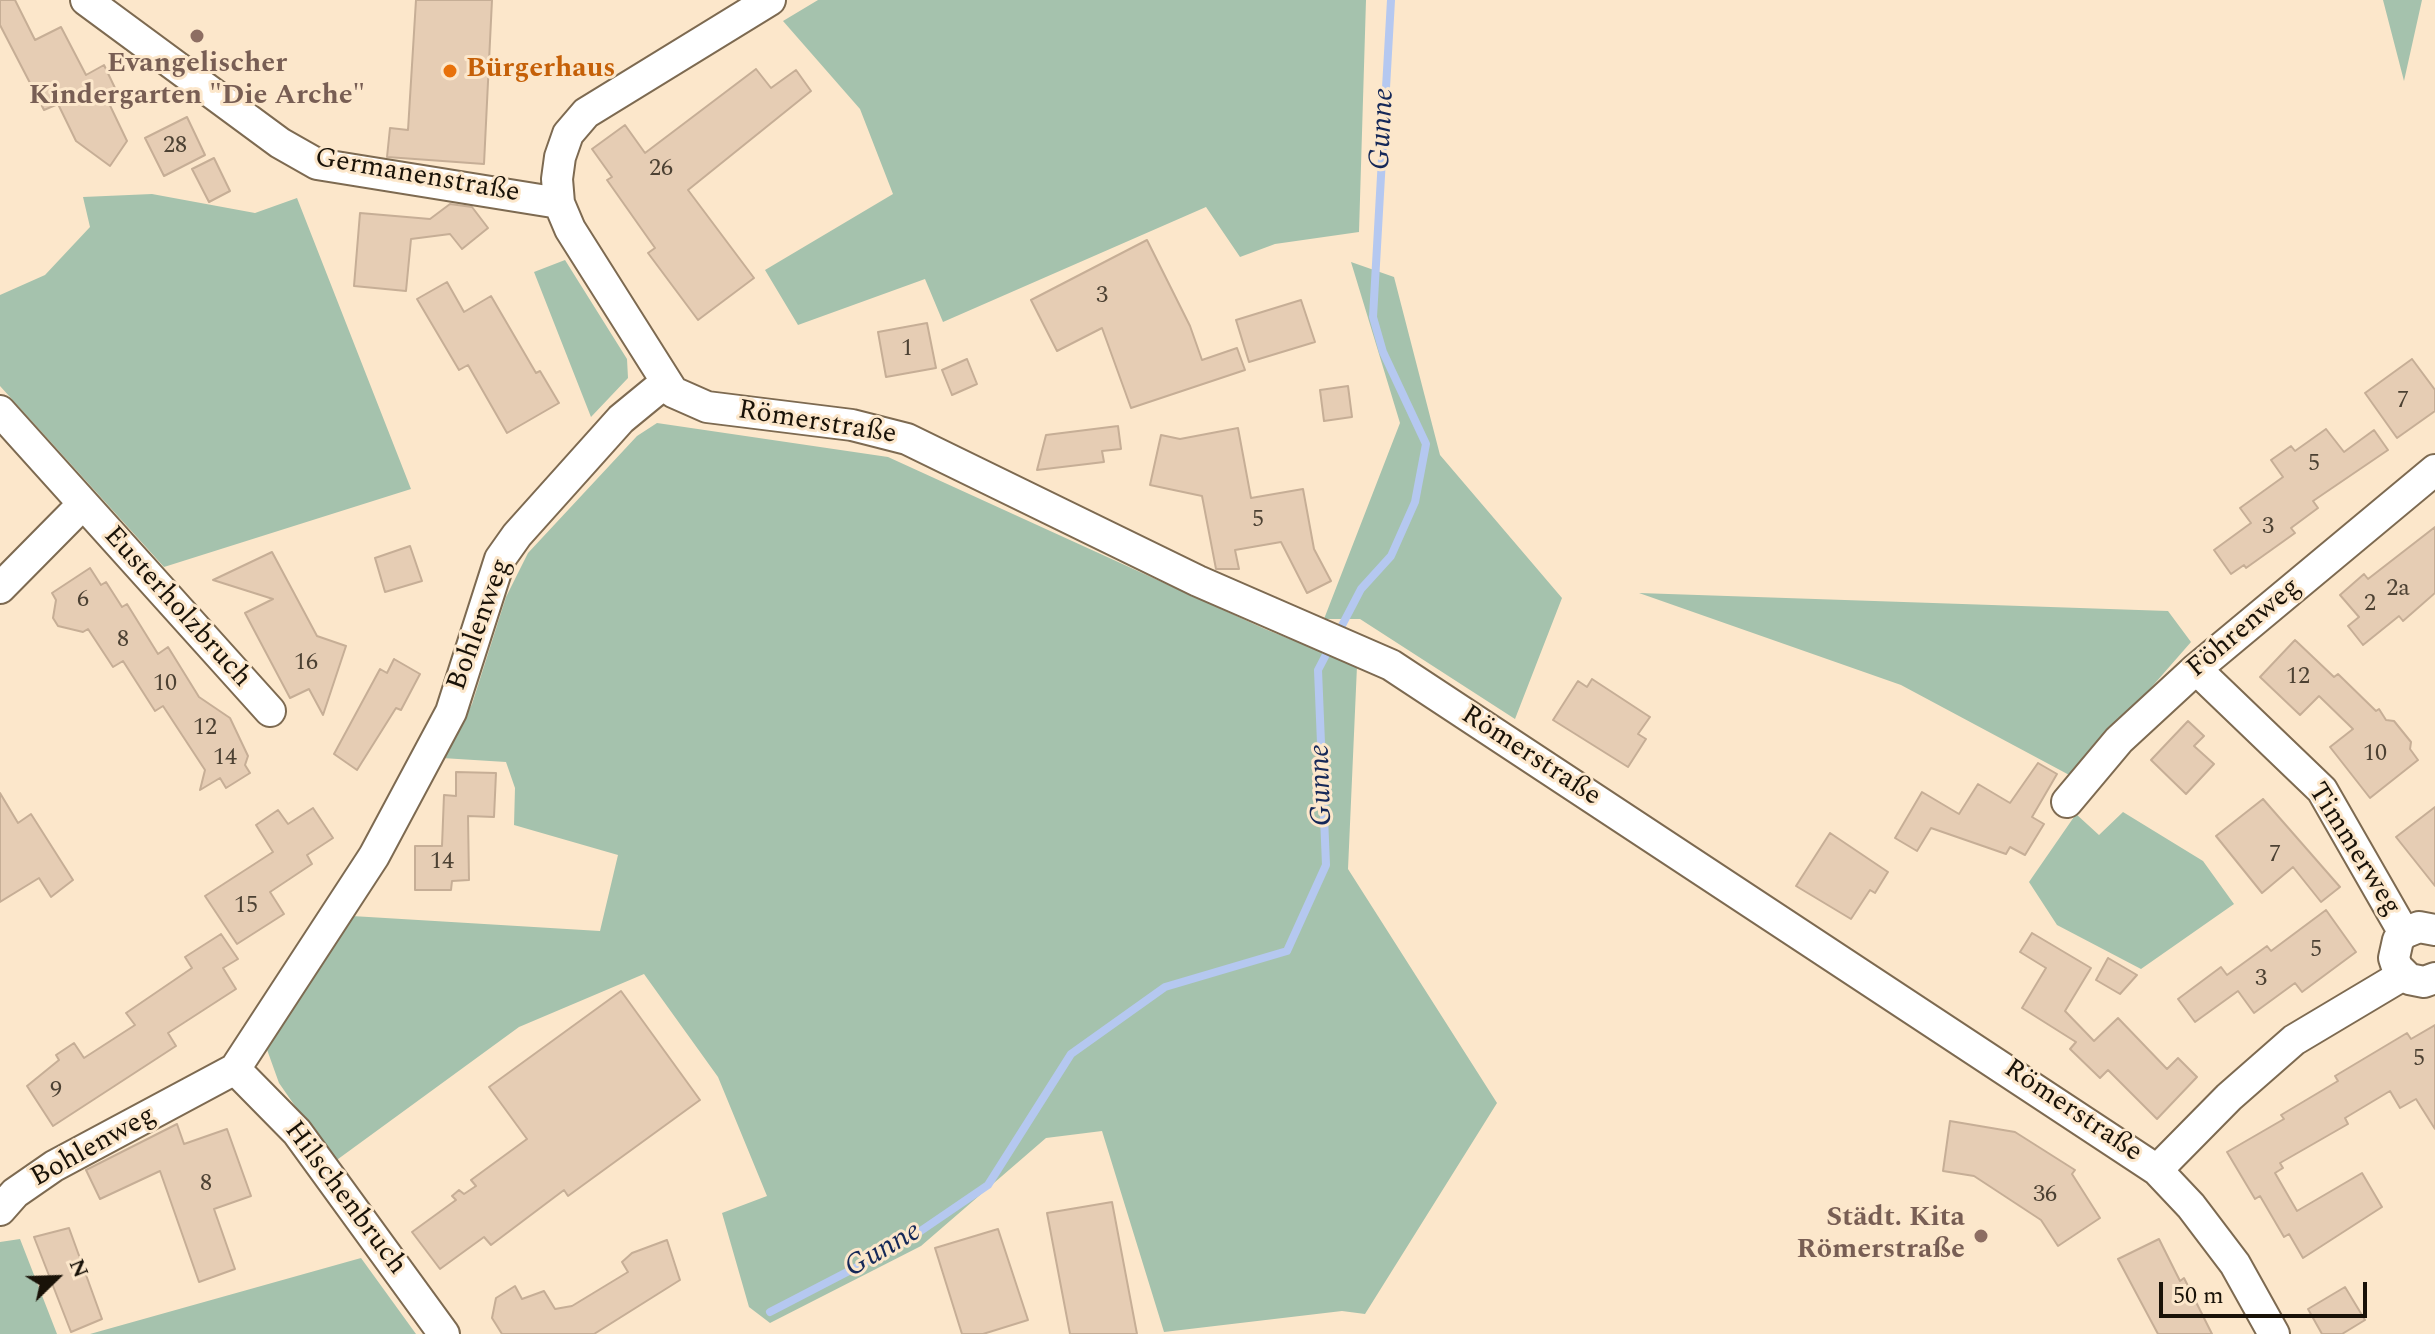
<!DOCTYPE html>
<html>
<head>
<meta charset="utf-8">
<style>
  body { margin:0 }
  #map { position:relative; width:2435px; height:1334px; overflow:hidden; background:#fce7cb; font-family:Spectral,serif }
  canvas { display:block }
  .north { position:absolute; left:16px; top:1238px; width:80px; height:80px; -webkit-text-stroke:6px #fce7cb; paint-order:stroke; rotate:67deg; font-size:22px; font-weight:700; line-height:32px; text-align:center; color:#191208 }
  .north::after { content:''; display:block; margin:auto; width:28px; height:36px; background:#191208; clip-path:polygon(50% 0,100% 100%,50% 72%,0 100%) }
  .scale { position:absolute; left:2159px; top:1282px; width:208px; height:36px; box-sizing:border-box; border:4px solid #191208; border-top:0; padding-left:10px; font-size:24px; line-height:28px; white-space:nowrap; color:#191208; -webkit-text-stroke:6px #fce7cb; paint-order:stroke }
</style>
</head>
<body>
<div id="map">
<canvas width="2435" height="1334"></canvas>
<div class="north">N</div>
<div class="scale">50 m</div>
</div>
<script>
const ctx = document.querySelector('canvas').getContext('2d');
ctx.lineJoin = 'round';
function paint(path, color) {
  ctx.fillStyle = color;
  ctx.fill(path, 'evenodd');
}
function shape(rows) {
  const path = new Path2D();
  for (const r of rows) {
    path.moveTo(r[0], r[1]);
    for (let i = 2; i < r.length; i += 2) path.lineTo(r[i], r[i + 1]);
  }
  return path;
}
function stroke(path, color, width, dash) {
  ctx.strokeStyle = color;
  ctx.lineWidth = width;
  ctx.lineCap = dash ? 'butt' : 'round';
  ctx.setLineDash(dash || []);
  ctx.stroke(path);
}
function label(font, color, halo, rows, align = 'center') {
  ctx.font = font + ' Spectral,serif';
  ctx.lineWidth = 6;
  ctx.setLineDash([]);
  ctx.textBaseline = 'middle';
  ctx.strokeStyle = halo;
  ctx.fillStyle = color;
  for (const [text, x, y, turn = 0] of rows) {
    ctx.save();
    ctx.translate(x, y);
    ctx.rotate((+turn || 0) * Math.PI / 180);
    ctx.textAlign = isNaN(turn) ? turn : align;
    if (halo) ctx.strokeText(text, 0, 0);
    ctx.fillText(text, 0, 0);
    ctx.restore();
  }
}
const green = shape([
  [818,0,1366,0,1359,232,1275,244,1240,257,1206,207,943,322,925,279,798,325,765,270,893,194,860,109,783,21],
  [2383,0,2422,0,2404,81],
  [152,194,255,213,297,198,411,489,164,567,0,386,0,295,45,275,90,227,83,197],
  [565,260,627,359,628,378,591,417,534,272],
  [1351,262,1394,277,1440,455,1562,598,1515,719,1360,619,1324,619,1400,423],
  [657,423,888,457,1265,629,1357,666,1348,869,1497,1103,1365,1314,1342,1311,1164,1332,1102,1131,1046,1138,921,1246,770,1323,749,1307,722,1213,767,1196,718,1077,644,974,519,1027,334,1162,279,1083,265,1044,352,916,600,931,618,855,514,825,515,788,506,762,442,758,472,704,506,597,528,553,637,436],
  [1639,593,2168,611,2191,642,2073,777,1901,685],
  [2123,812,2203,861,2234,904,2141,969,2057,925,2029,882,2076,814,2099,835],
  [20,1239,57,1334,0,1334,0,1242],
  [361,1258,416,1334,90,1334]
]);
const stream = shape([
  [1337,635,1361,589,1391,556,1415,502,1426,444,1383,352,1373,317,1391,0],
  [770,1312,903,1243,988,1185,1071,1054,1165,987,1287,951,1326,865,1318,670,1330,647]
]);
const building = shape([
  [0,0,15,0,35,40,61,27,86,75,104,65,115,88,104,93,127,141,110,166,76,141,58,104,44,110,0,25,0,0],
  [416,0,492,0,484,164,387,157,390,128,408,130,416,0],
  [756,69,771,88,796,70,811,91,688,190,754,278,698,320,648,253,655,248,607,180,612,177,592,149,625,125,645,153,756,69],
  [187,117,205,155,164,176,145,138,187,117],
  [214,158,230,191,209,202,192,169,214,158],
  [450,204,472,207,488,228,462,249,450,234,411,239,406,291,354,286,360,213,430,219,450,204],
  [1147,240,1190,326,1202,360,1237,348,1245,370,1131,408,1102,328,1057,351,1031,300,1147,240],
  [447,282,464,312,491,296,536,373,540,371,559,403,507,433,468,365,459,370,417,299,447,282],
  [1301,300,1315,342,1249,362,1236,320,1301,300],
  [927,323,936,368,886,377,878,332,927,323],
  [967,359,977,384,952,395,942,370,967,359],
  [2412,359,2435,390,2435,411,2397,438,2365,393,2412,359],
  [1348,386,1352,417,1324,421,1320,390,1348,386],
  [1118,426,1121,449,1102,451,1104,462,1037,470,1046,435,1118,426],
  [1238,428,1251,498,1303,489,1314,549,1331,581,1307,593,1281,542,1235,550,1239,569,1216,569,1202,496,1150,485,1161,435,1180,439,1238,428],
  [2326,429,2344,452,2374,430,2388,450,2313,501,2318,508,2291,528,2295,533,2246,568,2244,565,2231,574,2214,550,2251,523,2240,508,2283,477,2271,460,2291,446,2295,451,2326,429],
  [2435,527,2435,593,2403,621,2399,616,2363,645,2348,626,2359,617,2340,595,2364,574,2368,579,2435,527],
  [410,546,422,581,385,592,375,558,410,546],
  [272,552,317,636,346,646,323,715,309,689,290,698,245,613,273,599,213,580,272,552],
  [90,568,101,585,106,582,122,607,127,604,158,654,168,647,199,697,230,718,248,756,245,765,250,773,226,788,220,778,200,790,205,770,163,706,155,711,123,661,113,667,88,629,83,632,58,626,53,618,56,600,52,593,90,568],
  [2295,640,2334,677,2338,674,2376,711,2379,709,2386,720,2394,721,2411,742,2410,749,2418,760,2370,798,2330,747,2353,729,2319,696,2300,715,2260,677,2295,640],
  [394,659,420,674,401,710,396,708,357,770,334,754,380,669,387,673,394,659],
  [1592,679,1650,717,1638,734,1646,739,1628,767,1553,720,1578,681,1587,687,1592,679],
  [2188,721,2204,736,2194,746,2214,764,2186,794,2151,760,2188,721],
  [2038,763,2057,774,2032,817,2044,824,2025,855,2010,847,2006,854,1931,828,1917,851,1895,838,1922,792,1959,814,1978,784,2010,803,2038,763],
  [456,772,496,773,494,817,468,816,469,880,452,881,451,890,415,890,415,846,442,846,444,795,456,796,456,772],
  [0,793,18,823,31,814,73,880,51,897,39,878,0,902,0,793],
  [2263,799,2340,887,2321,902,2293,867,2262,893,2216,836,2263,799],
  [2435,807,2435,886,2396,837,2435,807],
  [313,808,333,838,307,855,312,864,270,892,284,914,237,944,205,896,273,852,256,825,278,810,288,824,313,808],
  [1830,833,1888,872,1875,893,1870,890,1851,919,1796,886,1830,833],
  [2326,910,2356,952,2302,992,2295,983,2254,1013,2238,991,2195,1022,2178,999,2221,967,2227,975,2267,946,2271,951,2326,910],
  [2032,933,2091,968,2065,1011,2094,1041,2118,1018,2167,1069,2178,1058,2197,1077,2157,1119,2108,1070,2100,1078,2070,1049,2076,1042,2022,1008,2046,968,2020,952,2032,933],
  [221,934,238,959,223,968,236,989,168,1033,176,1046,53,1126,27,1086,59,1060,56,1055,74,1043,84,1058,135,1025,126,1013,192,968,185,957,221,934],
  [2108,958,2137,975,2120,994,2096,980,2108,958],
  [621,991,700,1100,568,1196,564,1190,491,1245,484,1237,440,1269,412,1232,456,1200,452,1196,459,1190,464,1194,476,1186,471,1180,527,1139,489,1087,621,991],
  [2435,1025,2435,1129,2416,1099,2400,1108,2390,1091,2345,1118,2348,1124,2280,1163,2283,1168,2275,1173,2297,1211,2362,1173,2382,1207,2303,1258,2289,1234,2284,1237,2260,1196,2255,1199,2227,1152,2284,1119,2281,1115,2338,1081,2335,1076,2407,1033,2411,1039,2435,1025],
  [1950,1121,2015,1132,2075,1170,2072,1174,2100,1218,2058,1246,2041,1220,1974,1176,1943,1171,1950,1121],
  [177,1124,184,1144,227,1129,251,1196,214,1209,235,1269,199,1282,160,1171,100,1199,86,1170,177,1124],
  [1112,1202,1137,1334,1070,1334,1047,1213,1112,1202],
  [69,1228,102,1319,71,1332,34,1237,69,1228],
  [998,1229,1028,1320,983,1334,962,1334,935,1248,998,1229],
  [2159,1239,2180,1281,2184,1278,2212,1334,2158,1334,2118,1259,2159,1239],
  [667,1240,680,1280,594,1334,502,1334,492,1318,496,1298,515,1286,522,1299,544,1291,555,1309,572,1306,628,1272,622,1262,632,1253,667,1240],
  [2345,1287,2365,1320,2342,1334,2322,1334,2308,1309,2345,1287]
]);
const minor = shape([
  [86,0,280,143,317,164,559,203],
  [770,0,586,113,568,134,560,157,557,179,559,203,570,229,673,392,707,407,852,425,907,439,1198,581,1391,665,2157,1170,2191,1206,2235,1264,2274,1334],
  [0,411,270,711],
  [0,588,82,505],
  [2196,669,2322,790,2404,933],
  [2067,802,2119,740,2196,669,2435,470],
  [2435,930,2419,927,2404,933,2398,940,2394,958,2397,967,2409,979,2424,982,2435,978],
  [235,1069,297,1132,444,1334],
  [2157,1170,2229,1097,2294,1040,2403,975],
  [0,1210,15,1193,54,1166,235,1069,374,856,451,712,500,559,517,535,621,419,666,382]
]);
const markers = [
  [197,36,8,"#8d6e63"],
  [450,71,8,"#e8710a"],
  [1981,1236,8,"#8d6e63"]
];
const numberNames = [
  ["28",175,147],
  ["26",661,170],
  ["3",1102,297],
  ["1",907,350],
  ["7",2403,402],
  ["5",2314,465],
  ["5",1258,521],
  ["3",2268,528],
  ["2a",2398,590],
  ["6",83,601],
  ["2",2370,605],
  ["8",123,641],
  ["16",306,664],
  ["12",2298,678],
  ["10",165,685],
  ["12",205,729],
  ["10",2375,755],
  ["14",225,759],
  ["7",2275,856],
  ["14",442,863],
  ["15",246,907],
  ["5",2316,951],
  ["3",2261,980],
  ["5",2419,1060],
  ["9",56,1092],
  ["8",206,1185],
  ["36",2045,1196]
];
const educationNames = [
  ["Evangelischer",197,66],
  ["Kindergarten \"Die Arche\"",197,98],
  ["Städt. Kita",1965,1220,"right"],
  ["Römerstraße",1965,1252,"right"]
];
const foodNames = [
  ["Bürgerhaus",466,71]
];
const streetNames = [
  ["Germanenstraße",417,177,10],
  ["Römerstraße",817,424,9],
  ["Eusterholzbruch",176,608,48],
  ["Bohlenweg",481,625,-70],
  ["Föhrenweg",2245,629,-40],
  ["Römerstraße",1530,757,33],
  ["Timmerweg",2353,850,58],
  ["Römerstraße",2072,1112,34],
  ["Bohlenweg",94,1148,-29],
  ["Hilschenbruch",344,1199,53]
];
const waterNames = [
  ["Gunne",1384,129,-87],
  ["Gunne",1323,785,-92],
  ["Gunne",884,1251,-30]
];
paint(green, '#a5c2ad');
stroke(stream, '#b5c8f0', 8);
paint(building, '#e6cdb4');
stroke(building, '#c6ae96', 2);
stroke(minor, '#7d6a51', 34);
stroke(minor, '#fff', 30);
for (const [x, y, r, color] of markers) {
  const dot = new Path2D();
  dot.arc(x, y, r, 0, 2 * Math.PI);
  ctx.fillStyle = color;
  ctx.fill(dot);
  stroke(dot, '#fce7cb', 3);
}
label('24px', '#4c4133', null, numberNames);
label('bold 28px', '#785e54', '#fce7cb', educationNames);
label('bold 28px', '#c56008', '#fce7cb', foodNames, 'left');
label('28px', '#191208', '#fce7cb', streetNames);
label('italic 30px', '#152858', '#fce7cb', waterNames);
</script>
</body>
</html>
